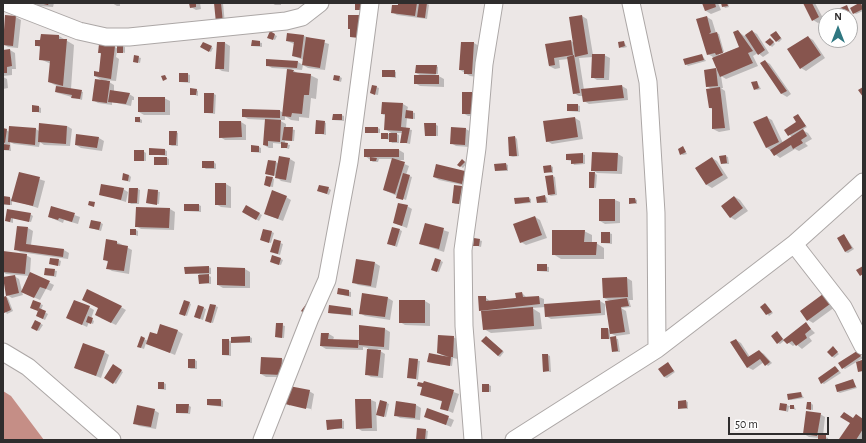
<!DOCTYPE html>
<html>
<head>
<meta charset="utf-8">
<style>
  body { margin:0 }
  #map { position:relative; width:866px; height:443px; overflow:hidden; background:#ece7e6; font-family:"Alegreya Sans",sans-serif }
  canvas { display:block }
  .frame { position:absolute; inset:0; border:4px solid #2f2d2d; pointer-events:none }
  .north { position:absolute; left:818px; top:8px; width:40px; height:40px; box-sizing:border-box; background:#fff; border:1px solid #acabab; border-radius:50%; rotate:0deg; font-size:11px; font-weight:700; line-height:16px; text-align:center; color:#2f2d2d }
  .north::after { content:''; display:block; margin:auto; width:14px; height:18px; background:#2f7781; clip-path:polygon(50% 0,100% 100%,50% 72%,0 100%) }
  .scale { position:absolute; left:728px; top:417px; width:101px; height:18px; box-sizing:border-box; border:2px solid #2f2d2d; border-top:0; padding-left:5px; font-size:12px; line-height:14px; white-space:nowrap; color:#2f2d2d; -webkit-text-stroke:3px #fff; paint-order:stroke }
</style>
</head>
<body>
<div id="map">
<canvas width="866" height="443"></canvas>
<div class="frame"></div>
<div class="north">N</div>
<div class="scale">50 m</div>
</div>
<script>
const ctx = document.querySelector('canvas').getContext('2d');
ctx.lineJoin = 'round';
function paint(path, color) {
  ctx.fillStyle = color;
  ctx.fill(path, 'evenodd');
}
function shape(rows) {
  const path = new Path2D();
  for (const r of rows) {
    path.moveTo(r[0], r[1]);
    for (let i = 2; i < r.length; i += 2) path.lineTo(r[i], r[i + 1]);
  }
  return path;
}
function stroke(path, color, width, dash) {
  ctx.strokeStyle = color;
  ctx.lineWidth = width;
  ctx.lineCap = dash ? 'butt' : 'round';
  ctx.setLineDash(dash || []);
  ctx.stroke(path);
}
const water = shape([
  [3,391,11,396,44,440,3,440]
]);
const shadow = shape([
  [34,3,54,3,53,7,39,6],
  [112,3,120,3,120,6,117,6],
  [190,3,200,3,201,9,196,10,191,7],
  [215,3,223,3,225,24,220,24],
  [272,3,281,3,281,5,275,5],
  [399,3,427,3,429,5,427,19,397,15,392,12,399,6],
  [703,3,718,3,721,10,711,14,706,11],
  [722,3,728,3,729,7,725,8],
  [804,3,815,3,824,20,818,23,813,20],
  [860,3,863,5,863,11,856,14,854,13],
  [847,6,852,14,831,16,836,11,841,14],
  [582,16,587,19,593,55,604,55,610,58,609,80,597,80,592,77,593,57,579,58,584,90,622,86,627,89,628,100,589,104,584,101,583,96,579,96,574,93,568,59,559,60,560,68,555,69,549,66,546,45,571,41,574,43],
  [16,17,21,20,18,48,8,47,3,44],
  [707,17,712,20,716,33,719,34,724,52,719,53,719,55,740,47,738,31,744,36,752,31,757,34,769,53,763,57,758,53,753,56,758,66,726,79,721,76,723,88,721,88,725,91,730,130,719,132,713,129,713,109,710,108,711,89,707,86,716,69,719,71,713,57,708,54],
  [776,32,782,39,779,42,776,41],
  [42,35,59,36,74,45,71,89,83,92,82,100,58,93,56,92,57,86,49,82,51,64,40,59,41,48,36,45,41,41],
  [275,35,277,36,275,40,268,37],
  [304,36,329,44,325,70,308,68,303,65,302,70,291,69,299,74,310,75,318,79,316,99,311,98,309,118,299,117,299,121,291,120,285,116,285,120,279,120,286,124,286,128,295,130,294,141,285,141,285,144,290,145,289,149,282,147,282,144,273,143,273,148,269,148,264,145,266,120,248,119,243,116,243,110,280,111,284,113,288,69,272,68,267,65,298,62,303,65,304,60,293,56,294,44,287,41],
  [808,37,813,40,825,58,806,71,801,68],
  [772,40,775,44,772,47,770,45],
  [253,41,262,43,262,47,252,46],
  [624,42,627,47,623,48,620,47],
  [203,43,213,48,211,52,201,47],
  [225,43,230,46,229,72,222,71,217,68],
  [462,43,474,43,479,46,477,77,470,76,460,70],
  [123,46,125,47,125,53,117,51,116,57,119,59,116,81,106,80,114,85,114,92,129,94,134,97,134,100,132,100,131,106,112,102,112,105,98,103,93,100,103,81,95,76,100,73,101,54,99,52,115,47,118,49],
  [10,50,15,53,16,69,12,69,12,75,3,76,3,51],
  [702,55,706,61,688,66,686,64],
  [134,56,141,58,140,63,136,62],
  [765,61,770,64,791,94,787,97,782,94,761,64],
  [436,66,438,67,438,74,435,74,444,79,444,87,420,86,415,83,422,76,416,73],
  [394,71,396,72,396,78,383,76],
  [187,74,190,75,190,83,180,82],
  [3,77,7,79,8,88,3,89],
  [340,77,342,78,341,82,334,80],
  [757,82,761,89,757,90,754,89],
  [373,86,379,88,378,95,373,94],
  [196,90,198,91,198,96,191,94],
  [463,93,472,93,477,96,477,116,468,116,463,113],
  [214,94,216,95,215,114,207,113,205,112],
  [164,98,170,101,170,115,144,115,139,112],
  [403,104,408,107,407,111,415,113,415,119,407,118,406,129,412,130,410,144,401,142,402,133,395,133,399,135,399,143,392,143,390,140,382,138,388,134,393,134,385,129,386,116,382,114],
  [577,105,580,106,580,112,568,111],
  [39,107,41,108,41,113,33,111],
  [341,115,344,116,344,121,333,120],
  [798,115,807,127,802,130,808,133,812,139,805,143,808,146,799,151,795,149,780,158,766,147,766,117,772,120,783,143,792,137,785,130,798,122],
  [139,118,142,120,142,123,136,122],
  [575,118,580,121,583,139,552,144,547,141],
  [220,122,241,122,246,125,246,140,225,140,220,137],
  [324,122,326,123,326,135,316,133],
  [435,124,438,126,438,136,426,135],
  [67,126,72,129,70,146,44,145,40,142,39,147,14,144,10,142,11,151,3,150,3,129,10,132,36,129,39,131],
  [378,128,380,129,380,133,366,132],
  [466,129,471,132,470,147,456,146,451,143],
  [176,132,178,133,178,146,172,146,170,145],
  [515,137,517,139,519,156,513,157,510,156],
  [99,138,104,141,102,151,81,148,76,145],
  [259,147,261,148,261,153,252,152],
  [683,147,687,154,683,155,681,154],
  [165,150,167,151,167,156,150,154],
  [399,150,404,153,404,160,395,160,409,166,406,175,412,177,406,200,384,190,393,159,379,159,378,162,373,162,365,156],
  [143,151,146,153,146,161,135,160],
  [582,154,585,155,585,164,574,165,572,161,567,160],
  [618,154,623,157,622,174,597,173,592,170],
  [725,156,728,157,729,164,724,164,722,163],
  [167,158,169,159,169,165,155,164],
  [712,158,717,161,728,178,712,188,707,185,696,168],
  [290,159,295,162,291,183,281,181,276,176,267,174,276,162,279,164],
  [463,160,467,163,463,168,459,165],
  [203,162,214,162,216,164,216,169,206,169,203,167],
  [506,164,508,165,508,171,496,171],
  [551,166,553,167,553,173,545,172],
  [465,172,470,175,467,186,439,180,434,177],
  [20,173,45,181,38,208,12,200,12,205,3,205,3,197,13,199],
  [595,173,597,175,596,188,590,187],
  [129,175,131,177,130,182,123,180],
  [552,176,555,177,557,195,551,196,549,195],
  [272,178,274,179,273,187,267,186],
  [216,184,226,184,231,187,231,208,221,207,216,204],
  [461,186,463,188,461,204,455,204,453,202],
  [328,188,331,190,329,195,319,191],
  [123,189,128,192,126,202,100,194],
  [138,189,140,190,139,204,131,204,129,202],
  [149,190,160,192,159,204,147,203],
  [545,196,547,198,548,203,538,203],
  [286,197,291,200,283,221,265,214],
  [735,197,740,200,748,211,735,220,730,217],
  [529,198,531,199,531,203,516,204],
  [635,199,637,200,637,204,630,203],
  [615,200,620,202,620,223,605,224,600,221],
  [199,205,201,206,201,212,185,211],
  [407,206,412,209,407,228,394,223],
  [52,207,80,217,78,224,64,220,63,223,49,217],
  [246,207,262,215,259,221,243,212],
  [170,209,175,212,174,230,141,229,136,226],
  [8,211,30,214,33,216,31,222,13,218,13,223,9,222,7,221],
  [535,217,540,220,547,238,526,245,521,242],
  [101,223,103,224,101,231,91,228],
  [425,224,449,232,444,252,420,244],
  [28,228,33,231,31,245,64,250,69,253,68,259,20,252,15,249],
  [136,230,138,231,138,236,131,234],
  [400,230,402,231,397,247,389,244],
  [584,231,592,235,592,243,596,243,604,248,604,259,561,259,553,254],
  [272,232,274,233,271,243,261,240],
  [609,233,612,234,612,244,602,243],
  [844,235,854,249,848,253,845,252],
  [475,239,482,241,481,247,474,245],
  [275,241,283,244,280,255,274,253],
  [117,242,132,250,129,274,112,271,107,268,108,262,104,259],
  [3,252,26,255,31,258,30,273,54,285,51,291,46,289,40,300,22,292,23,295,12,298,7,295,3,278,14,276,19,279,22,291,29,276,6,274,3,272],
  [281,259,283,260,281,265,273,263],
  [59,260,61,261,60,266,50,264],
  [441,261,443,262,439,272,434,270],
  [375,263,380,266,376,288,358,285,353,282],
  [538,265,549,267,549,272,538,271],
  [208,267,211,268,211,274,206,274,211,277,211,284,200,283,199,274,186,273],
  [218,268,245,269,250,272,250,288,223,288,218,285],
  [46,269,57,271,56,277,45,275],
  [627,278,632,281,633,300,629,300,631,307,621,308,626,311,630,334,616,336,610,333,610,338,618,339,620,352,615,352,613,351,611,339,602,338,608,329,610,330,610,301,604,298],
  [339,289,351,292,351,297,338,294],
  [522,293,527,298,539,297,544,299,544,305,600,301,605,304,605,315,551,319,546,316,546,307,532,308,540,313,542,329,491,333,484,329,482,311,480,310,485,297,491,302,517,299],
  [823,295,835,307,813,323,808,320],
  [6,297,8,298,13,311,7,314,3,308,3,298],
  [388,298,393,301,390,320,365,316,360,313],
  [83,300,121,307,126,310,116,325,101,318,99,308],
  [425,301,430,304,430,326,405,325,400,322],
  [189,303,191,304,187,316,182,314],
  [40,304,43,305,41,310,48,314,45,320,39,317,39,311,33,309],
  [766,304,773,313,769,316,761,307],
  [199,306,206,309,203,320,195,317],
  [215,306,218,307,213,323,208,322],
  [89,307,94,310,91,319,94,321,93,324,89,322,87,327,72,320],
  [351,309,353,310,353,316,329,313],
  [36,321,43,325,39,331,32,328],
  [277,324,285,326,284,338,276,337],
  [806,324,815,333,809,337,812,341,802,349,796,344,793,346,785,340,780,344,778,343,777,332,784,340],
  [385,329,390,332,389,350,377,349,385,354,383,378,371,377,366,374,368,348,363,347,363,350,326,349,321,346,329,334,334,337,333,340,360,342],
  [178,331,183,334,175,355,146,343,144,349,141,348,142,338,148,341,158,335],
  [250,337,252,338,252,343,235,343,231,341,231,356,223,355,223,340,232,341],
  [453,337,459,340,458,359,453,358,452,366,431,363,444,356,438,353],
  [488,338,504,352,500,357,498,356],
  [736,340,741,343,750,357,759,351,764,354,772,363,768,366,764,362,753,370,747,367],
  [833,348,839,354,834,358,832,356],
  [104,352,109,355,101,378,75,368],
  [857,352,863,358,845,369,843,368],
  [548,355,550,356,551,372,544,371],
  [282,359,287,361,286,377,266,377,261,374],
  [410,359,420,361,418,380,408,377],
  [195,360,197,361,197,369,191,369,189,368],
  [668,364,675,372,667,378,664,377],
  [113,366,123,372,116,384,106,378],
  [836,367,841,373,824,384,822,383],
  [853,381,857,388,840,393,838,392,836,386],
  [425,382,459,394,453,413,441,408,443,402,421,394,423,388,418,385,424,385],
  [164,383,166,384,166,390,159,389],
  [489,385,491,386,491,392,483,391],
  [309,391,314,394,311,411,311,409,290,404,290,406,286,403],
  [801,393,804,398,791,400,789,399,788,395],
  [221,400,223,401,223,407,208,405],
  [356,400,371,400,376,402,377,431,362,431,357,428],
  [686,401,688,402,688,409,679,408],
  [397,402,416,405,421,408,420,420,400,418,395,415],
  [387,403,389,404,386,417,378,415],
  [811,403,813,405,813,410,807,409],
  [188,405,191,407,190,414,177,413],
  [787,405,791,407,794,406,796,410,789,407,788,412,781,410],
  [428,409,454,420,451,427,425,416],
  [154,410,159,413,156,429,139,426,134,423],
  [820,414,825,417,823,436,828,438,828,440,819,440,819,438,809,437,804,434],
  [341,420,344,421,344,429,328,429],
  [863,420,863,440,841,439,857,421],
  [425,430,428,431,427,440,417,440]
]);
const building = shape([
  [39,3,49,3,48,5],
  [189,3,196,3,196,7,190,8],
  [214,3,221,3,223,23,216,23],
  [362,3,362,10,355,10,355,4],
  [398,3,417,3,415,16,391,13,392,5,398,5],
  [419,3,427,3,425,18,417,17],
  [702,3,715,3,716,7,705,11],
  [721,3,727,3,728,6,722,7],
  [803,3,812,3,819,17,812,21],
  [859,3,861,3,863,9,853,14,850,8],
  [847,5,851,16,841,16,838,9],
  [836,10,839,16,830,16,829,13],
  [5,15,16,16,13,46,3,45],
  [348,15,363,15,359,38,350,37,350,29,348,29],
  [582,15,588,54,575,57,569,17],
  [707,16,711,32,709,34,717,32,723,53,716,55,715,53,707,55,696,19],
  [738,30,753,51,748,53,753,63,720,77,712,58,739,47,733,32],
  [752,30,765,50,758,55,745,35],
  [270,31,275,34,273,40,267,38],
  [776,31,781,38,776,42,770,35],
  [287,33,304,35,301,58,292,56,294,42,286,41],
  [41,34,59,35,59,39,67,39,63,86,48,82,50,61,39,60,40,46,35,46,35,40,40,40],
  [808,36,821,55,800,69,787,49],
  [306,37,325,40,320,68,302,65],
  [770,38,774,42,770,46,765,42],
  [252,40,260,41,260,46,251,46],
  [571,40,573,55,554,58,555,65,549,66,545,44],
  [624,41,625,46,619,48,618,42],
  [203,42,212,46,209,52,200,47],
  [217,42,225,42,224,69,215,69],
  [461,42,474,42,472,74,464,74,464,70,459,70],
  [99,44,115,46,111,79,94,76,94,71,99,72,101,53,98,53],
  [117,45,123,45,123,53,117,53],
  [10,49,12,66,7,67,7,73,3,73,3,50],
  [592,54,605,54,604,78,591,78],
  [702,54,704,60,685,65,683,59],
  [134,55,139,56,138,63,133,62],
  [574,55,580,93,573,94,567,57],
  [266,59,298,61,297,68,266,66],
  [765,60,787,91,781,94,760,63],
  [416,65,437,65,436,74,415,73],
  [716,68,718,86,706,87,704,70],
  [287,69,294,70,293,72,311,74,309,95,304,95,302,114,292,113,291,117,282,116],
  [382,70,395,70,395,77,382,77],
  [179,73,188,73,188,82,179,82],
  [165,75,167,79,163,81,161,76],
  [334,75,340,76,339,81,333,80],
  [414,75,439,75,439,84,414,84],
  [95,79,110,81,107,103,92,101],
  [757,81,759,88,754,90,751,82],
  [372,85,377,86,375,95,370,93],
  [622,85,624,98,583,102,581,89],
  [56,86,82,90,80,99,71,98,72,95,55,92],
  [720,87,725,128,712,129,712,108,709,108,706,89],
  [863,87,863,97,858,90],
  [190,88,197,89,196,95,190,95],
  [110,90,130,93,126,104,108,102],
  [462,92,472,92,472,114,462,114],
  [204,93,214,93,213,113,204,113],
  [138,97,165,97,165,112,138,112],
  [382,102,403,103,401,127,410,128,407,143,400,143,402,131,384,130,385,114,381,114],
  [567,104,578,104,578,111,567,111],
  [32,105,39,106,39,112,32,112],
  [242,109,280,110,280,118,242,117],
  [406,110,413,111,413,119,405,118],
  [333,114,342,114,342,120,332,120],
  [798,114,806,126,788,136,784,130,796,122,793,117],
  [767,116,779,142,766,148,753,122],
  [135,117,140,117,140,122,135,122],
  [575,117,578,137,546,142,543,121],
  [265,119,281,120,280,142,268,141,268,146,263,145],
  [316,120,325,121,324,134,315,134],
  [219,121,241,121,242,137,219,138],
  [39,123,67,126,66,144,38,142],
  [424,123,436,123,436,136,425,136],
  [9,126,36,128,35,145,8,142],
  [284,127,293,127,292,141,282,140],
  [365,127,378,127,378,133,365,133],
  [451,127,466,128,465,145,450,144],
  [3,128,7,129,5,143,3,142],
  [803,129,807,136,801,140,803,143,793,149,791,145,774,156,770,150],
  [169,131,177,131,176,145,169,145],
  [381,133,388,133,388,139,381,139],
  [389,133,397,133,397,142,389,142],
  [76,134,99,137,97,148,75,145],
  [515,136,517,156,509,156,508,137],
  [281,142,288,143,287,148,281,148],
  [3,144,10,145,9,150,3,150],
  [251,145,259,146,259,152,251,152],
  [683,146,686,152,680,155,678,149],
  [149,148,165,149,165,155,149,155],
  [364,149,399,149,399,157,364,157],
  [134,150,144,150,144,161,134,161],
  [592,152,618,153,617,171,591,171],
  [583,153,583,163,571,164,571,160,566,160,566,154],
  [726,155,727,163,721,164,719,156],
  [279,156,290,158,286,180,275,178],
  [154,157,167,157,167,165,154,165],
  [370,157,377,158,376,161,370,161],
  [712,157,723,175,706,185,695,168],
  [392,158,405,162,395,194,383,190],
  [462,159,465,162,460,167,457,165],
  [268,160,276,161,274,176,265,174],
  [202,161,214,161,214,168,202,168],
  [506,163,507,170,495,171,494,164],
  [436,164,465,171,462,184,433,177],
  [551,165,552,172,544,173,543,166],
  [19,172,40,177,33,206,11,201],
  [589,172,595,172,594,188,589,188],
  [123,173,129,175,128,181,122,180],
  [403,173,410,175,403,200,396,198],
  [553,175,555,194,548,195,545,176],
  [266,176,273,177,270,187,264,185],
  [215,183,226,183,226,205,215,205],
  [101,184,124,188,121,200,99,195],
  [319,185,329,187,327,194,317,191],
  [454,185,462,186,459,204,452,203],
  [129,188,138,188,137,203,128,203],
  [148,189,158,190,157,205,146,203],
  [272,190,287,196,278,219,264,214],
  [545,195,546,202,537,203,536,197],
  [3,196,10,197,10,205,3,204],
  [734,196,743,208,730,218,721,206],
  [529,197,530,202,515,204,514,198],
  [629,198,635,198,636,203,629,204],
  [599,199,615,199,615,221,599,221],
  [89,201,95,202,94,207,88,205],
  [398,203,408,205,402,226,393,223],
  [184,204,199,204,199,211,184,211],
  [246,205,260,213,256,220,242,212],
  [51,206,75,213,72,222,59,218,58,220,48,217],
  [136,207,170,208,169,228,135,227],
  [7,209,31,213,29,222,11,218,10,222,5,221],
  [535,216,542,235,520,243,513,224],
  [91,220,101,222,99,230,89,228],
  [425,223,444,228,439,249,419,244],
  [17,226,28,227,26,244,64,249,63,257,14,250],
  [392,227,400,229,395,246,387,244],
  [130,229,136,229,136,235,130,235],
  [263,229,272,231,269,243,260,240],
  [552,230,585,230,584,242,597,242,596,255,552,255],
  [601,232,610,232,610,243,601,243],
  [844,234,852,248,845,252,837,238],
  [474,238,480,239,479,246,473,246],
  [106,239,117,241,117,244,128,246,124,271,106,269,108,261,103,260],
  [274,239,281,241,278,254,270,252],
  [3,251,27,254,25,274,3,272],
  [272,255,281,258,279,265,270,262],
  [50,258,59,259,58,266,49,264],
  [435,258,441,260,437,272,431,270],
  [356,259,375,262,371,286,352,283],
  [537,264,547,264,547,271,537,271],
  [209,266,209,273,185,274,184,267],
  [863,266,863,274,860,276,856,270],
  [217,267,245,268,245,286,217,285],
  [45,268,55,269,54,276,44,275],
  [30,272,50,281,46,289,40,287,34,298,21,292],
  [209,274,209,283,199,284,198,275],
  [15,275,19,293,6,296,3,277],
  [627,277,628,297,603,298,602,278],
  [338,288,349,290,349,296,337,294],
  [87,289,122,306,111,323,95,315,98,308,82,300],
  [522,292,523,297,539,296,540,304,479,311,478,296,486,296,486,301,516,298,515,293],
  [362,293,388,297,385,317,359,314],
  [823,294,830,304,807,321,800,311],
  [6,296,11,310,4,313,3,297],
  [627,298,629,306,621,307,625,332,610,334,605,301],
  [33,300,41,303,38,311,30,308],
  [74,300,90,306,82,325,66,318],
  [184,300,190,302,185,316,179,314],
  [309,300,304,313,301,311],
  [399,300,425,300,425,323,399,323],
  [600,300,601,313,545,317,544,304],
  [765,303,772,312,766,315,760,307],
  [210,304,216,305,211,323,205,321],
  [198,305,204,307,200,319,194,317],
  [329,305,351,308,351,315,328,313],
  [533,307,534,326,483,330,481,311],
  [39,308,46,311,43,319,36,316],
  [88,316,93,318,91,324,86,322],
  [35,320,41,323,37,331,31,328],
  [806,322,811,329,805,334,807,338,796,346,792,341,787,344,783,340],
  [276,323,283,323,282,338,275,337],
  [160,324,178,330,170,353,146,344,150,332,157,334],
  [359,325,385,328,384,347,359,345],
  [601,328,608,328,609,339,601,339],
  [777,331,783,339,777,344,771,336],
  [321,333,329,333,328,339,359,340,358,348,320,346],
  [438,335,454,336,453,357,451,357,450,366,427,362,429,353,449,357,437,353],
  [141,336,145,338,141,348,137,347],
  [250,336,250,342,231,343,231,337],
  [486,336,503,351,498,356,481,341],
  [616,336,618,351,612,352,610,337],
  [222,339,229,339,229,355,222,355],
  [736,339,748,357,759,350,770,362,765,366,760,359,747,368,730,342],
  [83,343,105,351,96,376,74,368],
  [833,346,838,352,832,357,827,352],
  [367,349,381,350,378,376,365,375],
  [857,351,861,356,842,369,838,363],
  [542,354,548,354,549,371,543,372],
  [261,357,282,358,281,375,260,374],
  [409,358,418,359,416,379,407,378],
  [188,359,195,359,195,368,188,368],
  [862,360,863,371,858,372,856,362],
  [668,362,674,371,664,377,658,369],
  [113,364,122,370,113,384,104,378],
  [835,366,839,371,821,384,818,378],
  [853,379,856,387,837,392,835,385],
  [424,381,454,390,448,411,440,409,442,401,420,395,422,387,417,386,418,382,423,383],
  [158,382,164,382,164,389,158,389],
  [482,384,489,384,489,392,482,392],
  [289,386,310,390,306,409,285,404],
  [801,392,802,397,788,400,787,394],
  [207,399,221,399,221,406,207,405],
  [355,399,371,399,372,428,356,429],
  [380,400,387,402,384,417,376,415],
  [686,400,687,408,678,409,678,401],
  [396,401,416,404,415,418,394,416],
  [807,402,811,402,811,410,806,409],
  [780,403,787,404,786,411,779,410],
  [176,404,189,404,188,413,176,413],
  [137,405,155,409,151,427,133,424],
  [790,405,794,405,794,409,790,409],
  [427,408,449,416,446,425,424,417],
  [806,411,821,413,817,436,803,434],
  [844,412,853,418,856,414,863,419,863,429,856,440,839,439,850,423,840,417],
  [342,419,342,428,327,430,326,420],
  [417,428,426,429,425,440,416,440],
  [818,435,826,435,826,440,818,440]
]);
const minor = shape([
  [7,3,79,31,106,37,129,37,286,21,302,17,320,3],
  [631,3,648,82,656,213,657,349],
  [794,244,843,307,863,346],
  [3,352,28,367,112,440],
  [262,440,310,318,327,280,349,162,370,3],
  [473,440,464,326,463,250,477,148,484,64,494,3],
  [514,440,657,349,794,244,863,182]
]);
paint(water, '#c58e86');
paint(shadow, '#0003');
paint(building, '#87554e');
stroke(minor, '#aca7a6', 19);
stroke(minor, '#fff', 17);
</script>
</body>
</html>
